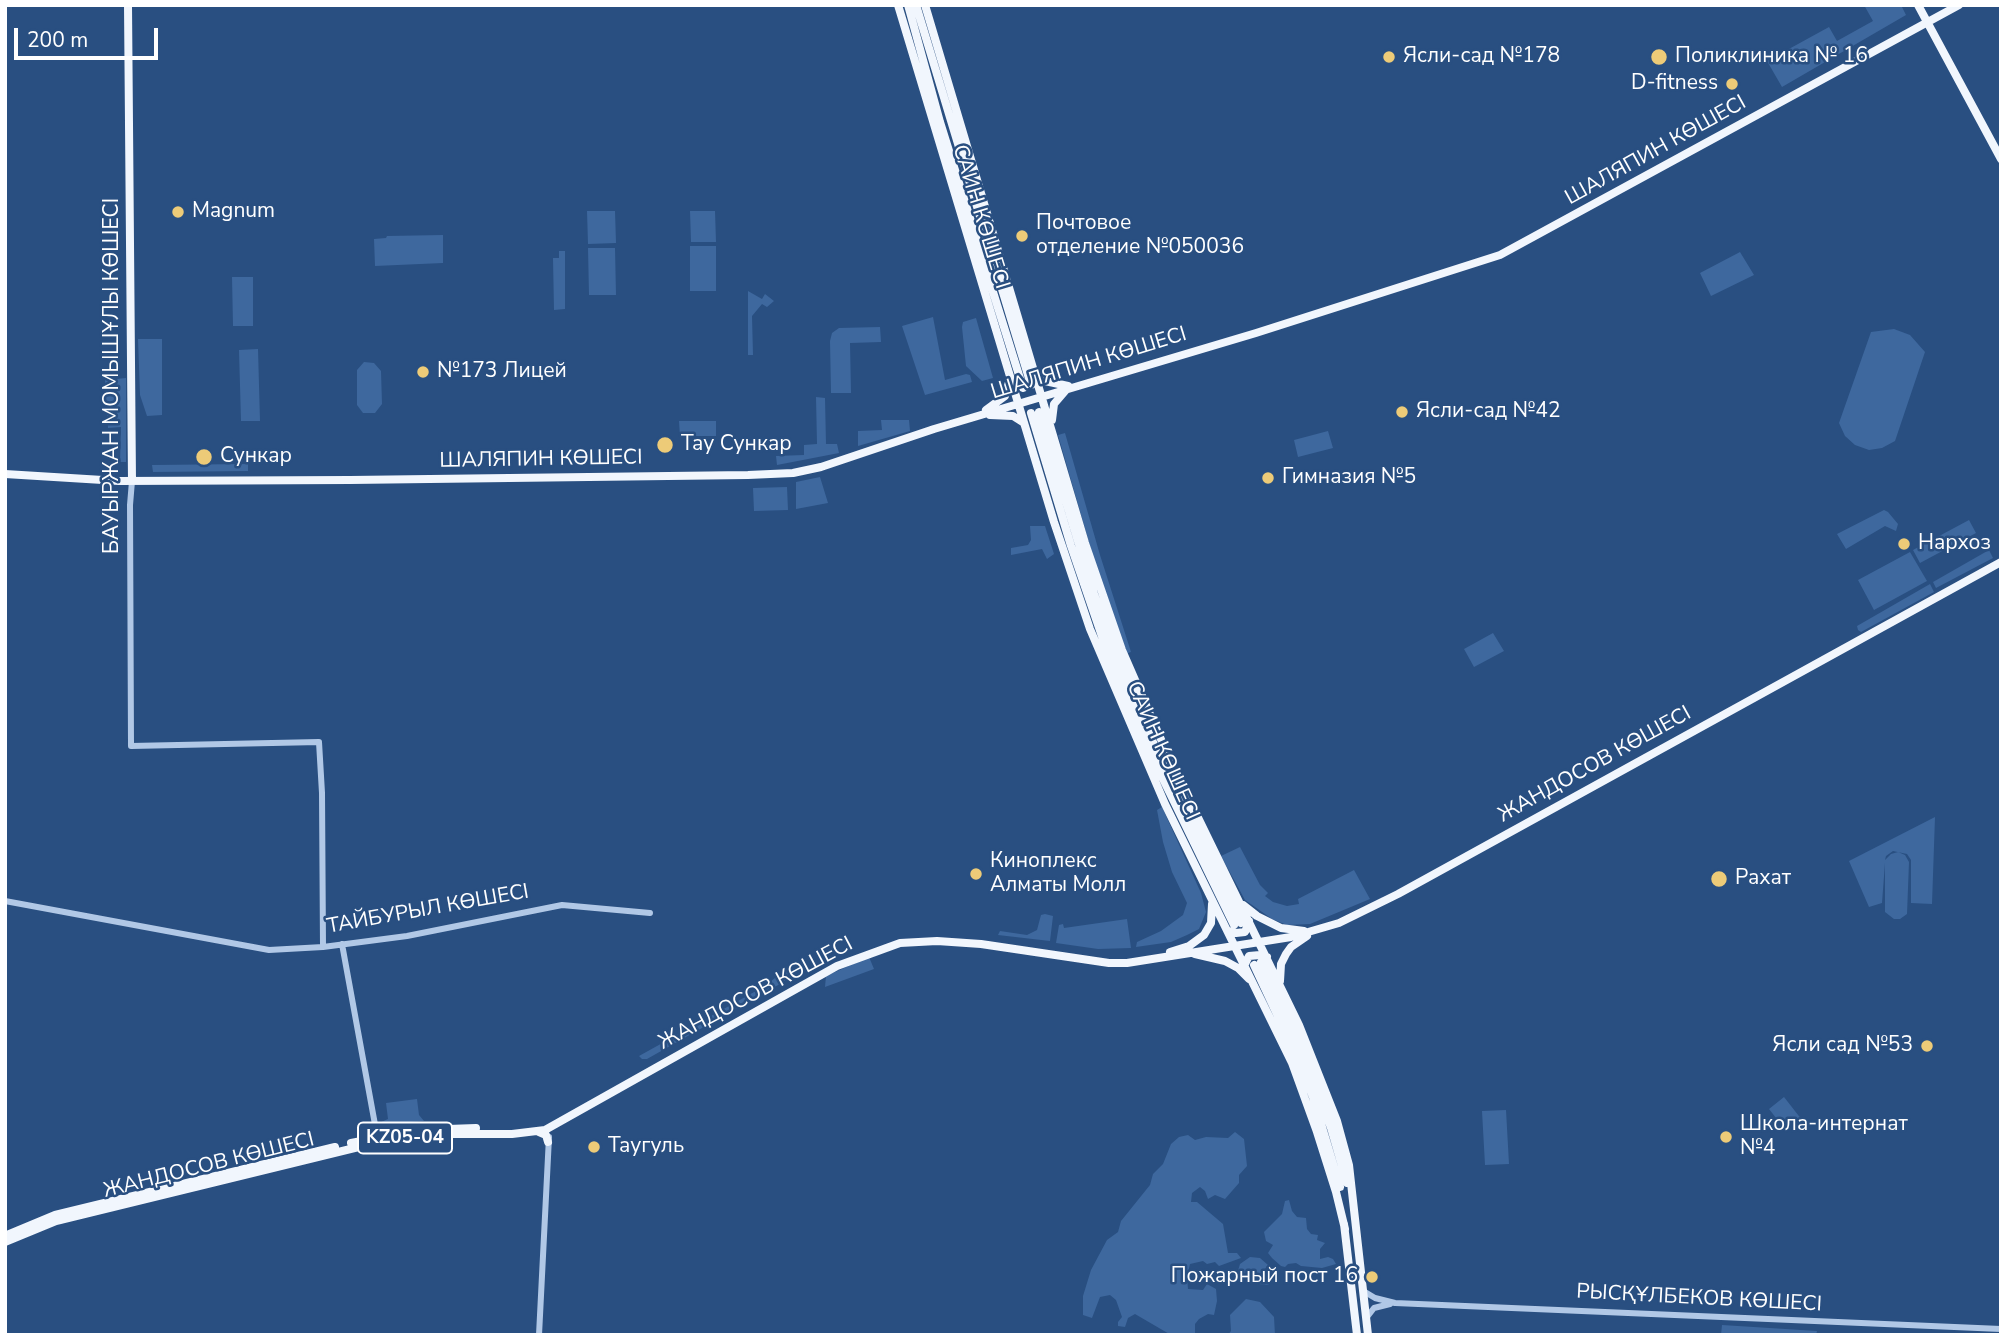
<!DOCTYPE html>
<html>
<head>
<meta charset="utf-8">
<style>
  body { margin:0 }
  #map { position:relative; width:2006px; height:1340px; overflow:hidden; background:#294f81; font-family:"Nunito Sans",sans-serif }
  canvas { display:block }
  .frame { position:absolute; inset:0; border:7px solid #fff; pointer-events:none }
  .scale { position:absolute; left:14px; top:28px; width:144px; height:32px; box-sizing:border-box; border:4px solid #fff; border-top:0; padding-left:9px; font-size:21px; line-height:24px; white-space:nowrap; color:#fff; -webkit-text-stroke:5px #294f81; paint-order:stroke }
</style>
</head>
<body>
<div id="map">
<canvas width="2006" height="1340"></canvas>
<div class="frame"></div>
<div class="scale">200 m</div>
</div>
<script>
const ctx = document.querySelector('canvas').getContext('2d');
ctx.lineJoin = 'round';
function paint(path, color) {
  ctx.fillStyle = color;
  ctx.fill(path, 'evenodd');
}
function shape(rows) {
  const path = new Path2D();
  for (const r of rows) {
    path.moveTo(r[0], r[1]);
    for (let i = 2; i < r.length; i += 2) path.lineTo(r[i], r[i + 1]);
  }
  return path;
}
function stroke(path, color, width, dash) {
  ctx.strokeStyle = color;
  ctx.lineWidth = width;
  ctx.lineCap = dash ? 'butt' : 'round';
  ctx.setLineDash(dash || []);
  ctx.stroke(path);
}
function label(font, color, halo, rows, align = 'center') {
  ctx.font = font + ' "Nunito Sans",sans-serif';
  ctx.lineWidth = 5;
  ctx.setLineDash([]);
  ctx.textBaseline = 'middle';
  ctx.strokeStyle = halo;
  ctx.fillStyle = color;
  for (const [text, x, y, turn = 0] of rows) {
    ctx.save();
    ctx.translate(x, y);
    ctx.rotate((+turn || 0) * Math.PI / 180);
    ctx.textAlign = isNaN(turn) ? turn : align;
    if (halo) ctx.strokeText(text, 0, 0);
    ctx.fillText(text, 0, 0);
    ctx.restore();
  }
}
const green = shape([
  [1864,5,1901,5,1906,15,1782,87,1767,61,1829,27,1837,41,1873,21],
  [587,211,615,211,616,243,588,244],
  [690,211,715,211,716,242,691,242],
  [443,235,443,263,375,266,374,239,386,238,387,236],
  [690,246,716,246,716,291,690,291],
  [588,248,615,248,616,295,589,295],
  [559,251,565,251,565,309,554,310,553,258,559,258],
  [1740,252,1754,275,1711,296,1700,273],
  [232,277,253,277,253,326,233,326],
  [748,291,762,299,765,294,774,301,767,307,762,304,752,316,753,355,748,355],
  [933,317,945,380,966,374,970,375,972,382,925,395,902,326],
  [976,318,993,378,982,381,966,366,962,327,963,322],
  [880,327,881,342,850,343,851,393,831,393,830,341,832,333,839,328],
  [1894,329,1910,335,1925,352,1895,441,1882,448,1869,450,1855,445,1845,436,1839,423,1871,332],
  [138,339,162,339,162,415,147,416,140,395],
  [258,349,260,421,241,421,239,350],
  [364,362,374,363,381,371,382,404,375,413,363,413,357,405,357,370],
  [126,378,126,462,120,462,121,427,108,428,105,380],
  [816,397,825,398,826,444,837,444,839,453,777,465,776,456,804,455,804,445,817,444],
  [881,420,909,420,910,431,858,446,858,431,882,430],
  [679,421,716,421,716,436,680,436],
  [1328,431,1333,448,1298,457,1294,440],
  [1065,433,1100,555,1131,652,1125,654,1094,560,1058,435],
  [248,464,248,471,153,472,152,465],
  [820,477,828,503,796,509,796,482],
  [787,487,788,510,754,511,753,488],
  [1884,510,1888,512,1898,524,1896,531,1885,526,1846,549,1837,534],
  [1969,520,1976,533,1920,563,1913,550],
  [1030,526,1045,526,1054,554,1047,559,1042,549,1011,555,1011,548,1028,545,1031,540],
  [1989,550,1993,558,1936,588,1933,582],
  [1910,552,1927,581,1874,610,1858,580],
  [1930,584,1934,592,1861,632,1858,630,1857,626],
  [1493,633,1504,651,1474,667,1464,649],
  [1162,807,1201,893,1206,912,1199,929,1187,935,1171,942,1136,947,1137,942,1161,931,1183,915,1187,903,1172,872,1163,842,1157,810],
  [1935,817,1932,904,1911,903,1911,860,1907,854,1893,851,1886,856,1885,860,1891,854,1898,852,1905,855,1909,862,1907,914,1900,919,1894,919,1885,912,1885,863,1882,903,1869,907,1849,861],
  [1240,847,1260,885,1268,893,1265,896,1273,902,1287,906,1299,904,1298,899,1354,870,1370,899,1310,924,1287,925,1272,919,1245,900,1221,856],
  [1045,914,1053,916,1050,941,998,935,1000,931,1027,935,1037,930,1041,915],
  [1127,919,1131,948,1098,949,1056,943,1059,925,1063,924,1064,928],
  [869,957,874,969,825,987,826,976],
  [790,966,794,974,780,984,647,1059,642,1059,639,1056,765,986],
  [1784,1097,1802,1120,1787,1132,1769,1109],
  [417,1099,419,1115,424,1121,399,1123,381,1128,379,1123,388,1119,386,1103],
  [1506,1110,1509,1164,1485,1165,1482,1111],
  [1235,1132,1244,1139,1247,1166,1239,1175,1239,1183,1225,1199,1215,1195,1208,1199,1205,1191,1200,1187,1192,1193,1191,1202,1197,1202,1223,1224,1228,1253,1237,1253,1241,1258,1219,1266,1215,1262,1207,1264,1203,1261,1190,1264,1187,1277,1188,1289,1203,1290,1207,1284,1216,1289,1217,1301,1214,1315,1208,1314,1199,1319,1195,1324,1195,1333,1192,1335,1171,1335,1135,1314,1128,1318,1125,1327,1118,1326,1118,1322,1122,1317,1116,1300,1110,1295,1100,1297,1092,1318,1083,1315,1083,1296,1091,1270,1107,1240,1118,1232,1121,1221,1150,1185,1153,1174,1163,1164,1171,1144,1179,1137,1188,1135,1195,1140,1206,1137,1228,1138],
  [1289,1200,1292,1211,1297,1217,1306,1218,1307,1229,1311,1234,1318,1235,1317,1240,1325,1243,1320,1249,1320,1259,1328,1257,1333,1259,1336,1264,1322,1268,1301,1266,1296,1263,1288,1264,1285,1267,1281,1266,1272,1258,1268,1253,1273,1245,1266,1241,1264,1232,1282,1214,1285,1201],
  [1250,1257,1260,1258,1268,1265,1261,1274,1273,1276,1272,1282,1268,1285,1259,1284,1253,1280,1253,1271,1248,1272,1239,1279,1237,1274,1240,1264],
  [1246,1299,1260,1302,1274,1317,1275,1335,1228,1335,1231,1331,1230,1315],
  [1722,1325,1817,1331,1816,1335,1721,1335]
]);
const minor = shape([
  [132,481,130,505,131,746,319,742,322,793,323,947],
  [5,901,269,950,323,947,407,936,562,905,650,913],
  [342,944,376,1130,370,1140],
  [1365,1292,1375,1298,1395,1303,2001,1329],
  [1367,1317,1374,1308,1390,1304],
  [539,1335,549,1137]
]);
const major = shape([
  [128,5,132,481],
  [898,5,1054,522,1090,629,1165,804,1292,1063,1317,1132,1336,1192,1345,1229],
  [908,5,940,122,1023,388],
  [916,5,1031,385],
  [925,5,1085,543,1122,650,1170,760,1299,1025,1337,1121,1349,1165,1368,1335],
  [1918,5,2001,159],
  [1036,375,1045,381,1068,386],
  [986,410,1005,396,1009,382],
  [1039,412,1094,594,1115,651,1155,747,1241,923],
  [1031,413,1071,546,1108,654,1146,744,1234,925],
  [990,415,1013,416,1024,423],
  [1052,420,1054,404,1066,390],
  [5,474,119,481,350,480,748,475,793,473,821,467,934,429,1256,333,1500,255,1959,5],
  [1243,905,1257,916,1281,928,1304,931],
  [1228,931,1236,933,1245,932,1249,921],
  [1170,952,1189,946,1204,935,1211,923,1212,904],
  [1195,954,1225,961,1238,968,1249,979],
  [1261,962,1306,1058,1331,1128,1347,1183],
  [1245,964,1249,956,1260,955,1267,957],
  [1254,965,1299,1061,1313,1097,1340,1187],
  [1280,981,1281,964,1286,954,1291,947,1307,936],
  [539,1132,546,1135,548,1142],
  [351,1143,420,1130,476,1128],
  [1344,1224,1357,1335],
  [7,1235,55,1215,335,1147],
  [5,1242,56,1221,371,1144,440,1134,512,1134,545,1130,837,966,900,943,937,941,981,944,1109,963,1127,963,1291,937,1339,923,1398,894,2001,562]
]);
const markers = [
  [1389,57,7,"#edcb78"],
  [1659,57,9,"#edcb78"],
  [1732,84,7,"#edcb78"],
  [178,212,7,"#edcb78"],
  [1022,236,7,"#edcb78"],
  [423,372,7,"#edcb78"],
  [1402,412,7,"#edcb78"],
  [665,445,9,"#edcb78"],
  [204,457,9,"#edcb78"],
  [1268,478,7,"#edcb78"],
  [1904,544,7,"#edcb78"],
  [976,874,7,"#edcb78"],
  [1719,879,9,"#edcb78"],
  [1927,1046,7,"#edcb78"],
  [1726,1137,7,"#edcb78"],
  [594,1147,7,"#edcb78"],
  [1372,1277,7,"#edcb78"]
];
const shields = [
  [405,1138,94]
];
const shieldNames = [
  ["KZ05-04",405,1138]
];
const poiNames = [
  ["Ясли-сад №178",1403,57],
  ["Поликлиника № 16",1675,57],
  ["D-fitness",1718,84,"right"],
  ["Magnum",192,212],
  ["Почтовое",1036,224],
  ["отделение №050036",1036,248],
  ["№173 Лицей",437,372],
  ["Ясли-сад №42",1416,412],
  ["Тау Сункар",681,445],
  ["Сункар",220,457],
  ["Гимназия №5",1282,478],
  ["Нархоз",1918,544],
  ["Киноплекс",990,862],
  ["Алматы Молл",990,886],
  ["Рахат",1735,879],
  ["Ясли сад №53",1913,1046,"right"],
  ["Школа-интернат",1740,1125],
  ["№4",1740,1149],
  ["Таугуль",608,1147],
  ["Пожарный пост 16",1358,1277,"right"]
];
const streetNames = [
  ["ШАЛЯПИН КӨШЕСІ",1656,151,-29],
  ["САИН КӨШЕСІ",980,217,73],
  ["ШАЛЯПИН КӨШЕСІ",1089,364,-17],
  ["БАУЫРЖАН МОМЫШҰЛЫ КӨШЕСІ",113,376,-90],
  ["ШАЛЯПИН КӨШЕСІ",541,460,-1],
  ["САИН КӨШЕСІ",1162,751,66],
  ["ЖАНДОСОВ КӨШЕСІ",1595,765,-29],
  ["ТАЙБУРЫЛ КӨШЕСІ",428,910,-10],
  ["ЖАНДОСОВ КӨШЕСІ",756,994,-28],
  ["ЖАНДОСОВ КӨШЕСІ",209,1166,-14],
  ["РЫСҚҰЛБЕКОВ КӨШЕСІ",1699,1299,3]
];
paint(green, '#3e689e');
stroke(minor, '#b1c8e6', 6);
stroke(major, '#f1f6fd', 8);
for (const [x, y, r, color] of markers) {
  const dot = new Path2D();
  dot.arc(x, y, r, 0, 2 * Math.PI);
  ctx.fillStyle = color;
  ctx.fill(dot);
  stroke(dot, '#294f81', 2.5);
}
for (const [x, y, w] of shields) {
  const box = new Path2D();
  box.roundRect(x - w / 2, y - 15.5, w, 31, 5);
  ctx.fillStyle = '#294f81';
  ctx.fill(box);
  stroke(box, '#fff', 2);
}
label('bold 19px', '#fff', null, shieldNames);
label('21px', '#fff', '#294f81', poiNames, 'left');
label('21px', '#fff', '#294f81', streetNames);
</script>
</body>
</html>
